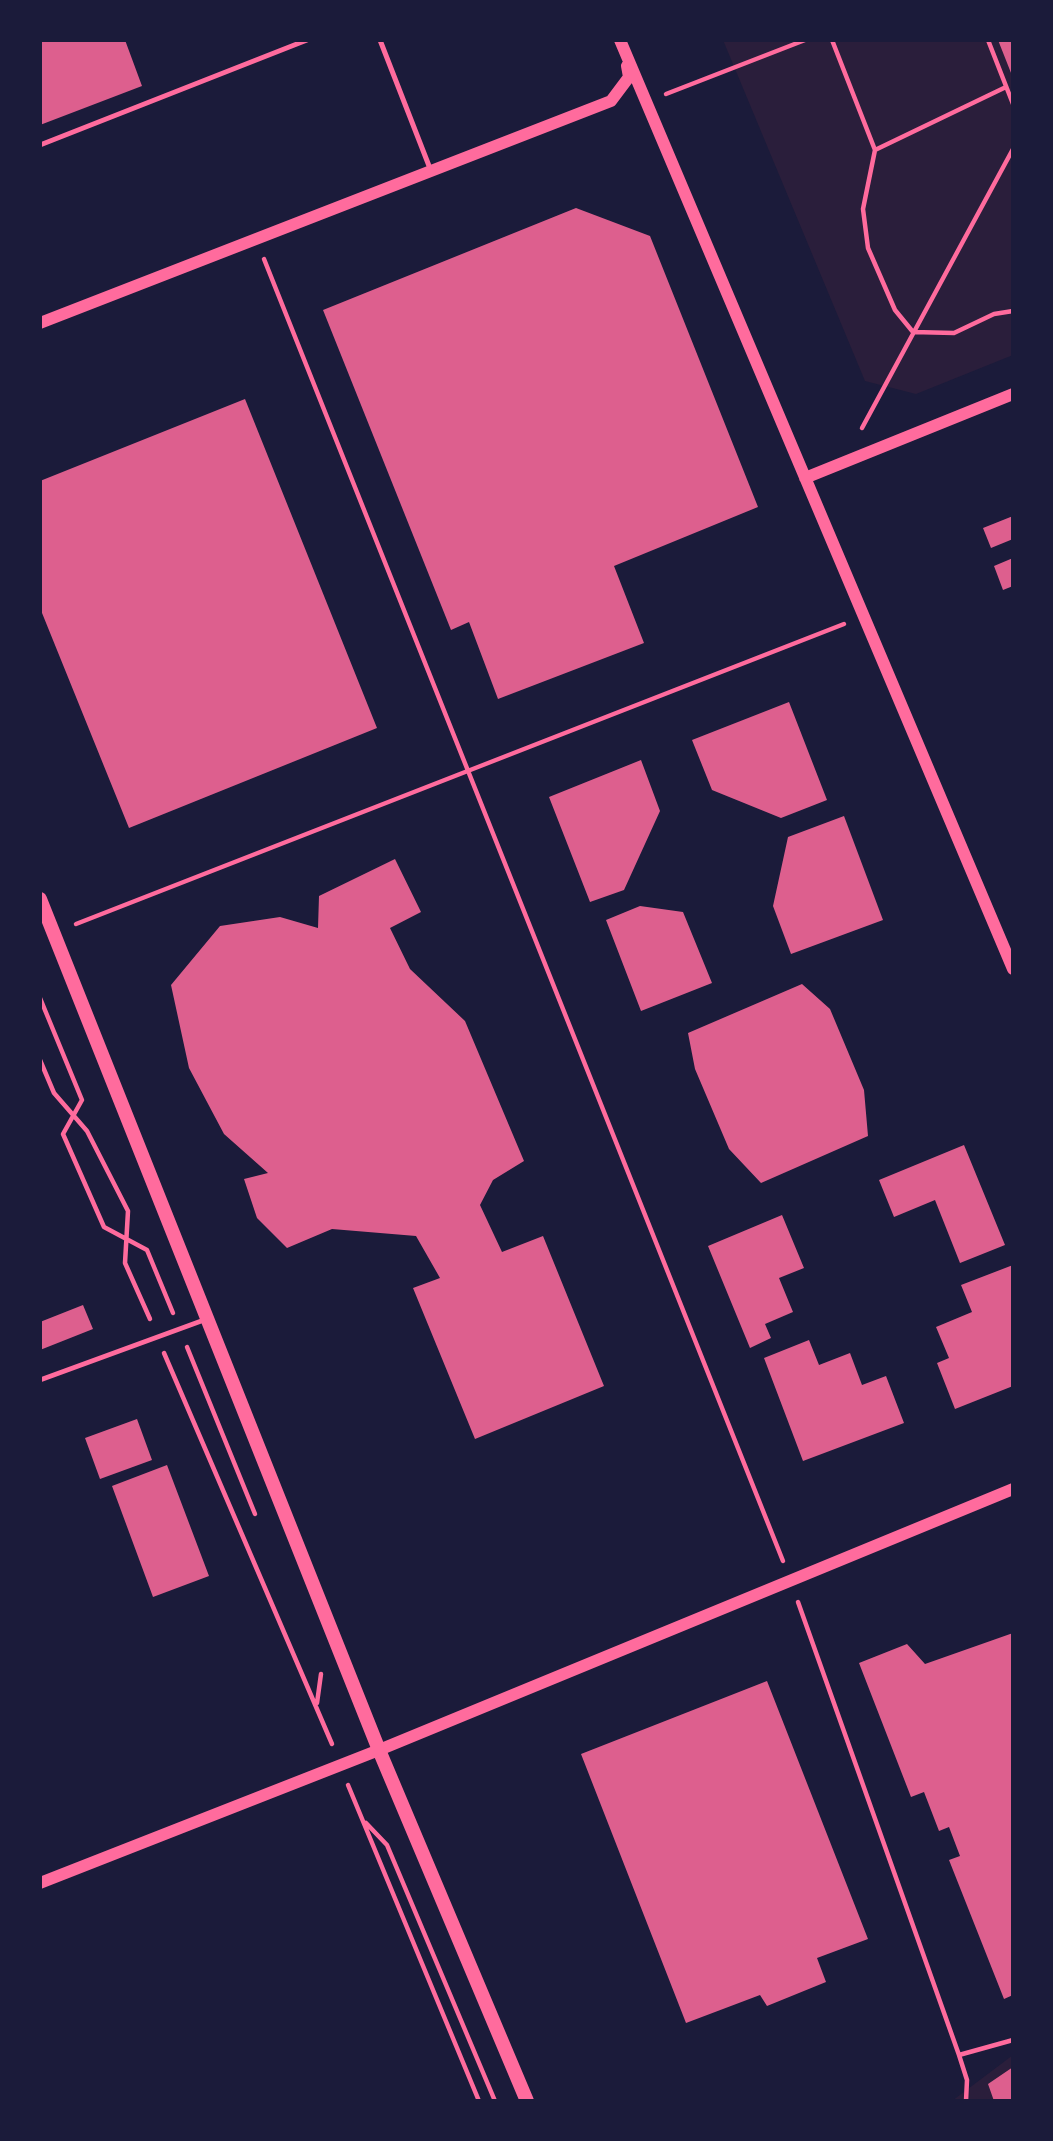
<!DOCTYPE html>
<html>
<head>
<meta charset="utf-8">
<style>
  body { margin:0 }
  #map { position:relative; width:1053px; height:2141px; overflow:hidden; background:#1b1b3a; font-family:Cabin,sans-serif }
  canvas { display:block }
  .frame { position:absolute; inset:0; border:42px solid #1b1b3a; pointer-events:none }
</style>
</head>
<body>
<div id="map">
<canvas width="1053" height="2141"></canvas>
<div class="frame"></div>
</div>
<script>
const ctx = document.querySelector('canvas').getContext('2d');
ctx.lineJoin = 'round';
function paint(path, color) {
  ctx.fillStyle = color;
  ctx.fill(path, 'evenodd');
}
function shape(rows) {
  const path = new Path2D();
  for (const r of rows) {
    path.moveTo(r[0], r[1]);
    for (let i = 2; i < r.length; i += 2) path.lineTo(r[i], r[i + 1]);
  }
  return path;
}
function stroke(path, color, width, dash) {
  ctx.strokeStyle = color;
  ctx.lineWidth = width;
  ctx.lineCap = dash ? 'butt' : 'round';
  ctx.setLineDash(dash || []);
  ctx.stroke(path);
}
const green = shape([
  [723,40,1013,40,1013,355,916,394,865,381],
  [1013,2055,1013,2101,952,2101]
]);
const building = shape([
  [40,40,125,40,142,86,40,125],
  [998,40,1013,40,1013,78],
  [576,208,650,236,758,507,614,566,644,643,498,699,469,622,451,630,323,310],
  [245,399,377,728,129,828,40,608,40,481],
  [1013,516,1013,539,991,548,983,528],
  [1013,558,1013,586,1003,590,994,566],
  [789,702,827,800,781,818,712,790,692,740],
  [641,760,660,811,624,890,590,902,549,797],
  [844,816,883,920,791,954,773,906,788,837],
  [395,859,421,912,390,928,410,969,465,1021,524,1161,493,1180,480,1205,502,1252,543,1236,604,1386,475,1439,413,1288,440,1278,416,1236,332,1229,287,1248,257,1218,244,1179,268,1173,224,1134,189,1068,171,985,220,926,280,917,318,928,319,896],
  [640,906,683,912,712,983,641,1011,606,920],
  [802,984,830,1009,864,1090,868,1136,761,1183,729,1149,695,1069,688,1033],
  [964,1145,1005,1245,960,1263,935,1200,894,1217,879,1180],
  [782,1215,804,1268,779,1278,793,1312,765,1324,771,1338,750,1348,708,1246],
  [1013,1265,1013,1386,955,1409,937,1363,949,1358,936,1327,972,1312,961,1285],
  [83,1305,93,1329,40,1350,40,1322],
  [809,1340,819,1365,850,1353,862,1385,886,1376,904,1423,803,1461,764,1358],
  [137,1419,152,1460,100,1479,85,1438],
  [167,1465,209,1576,153,1597,112,1486],
  [1013,1633,1013,1995,1004,1999,949,1860,960,1856,949,1827,939,1831,924,1792,911,1797,859,1663,907,1644,925,1664],
  [767,1681,868,1939,817,1958,826,1982,767,2006,760,1995,686,2023,581,1754],
  [1013,2067,1013,2101,994,2101,988,2084]
]);
const path = shape([
  [832,40,875,150,863,209,868,248,895,310,913,332,954,333,994,314,1013,311],
  [988,40,1013,104],
  [666,94,805,40],
  [875,150,1006,87],
  [264,259,783,1561],
  [862,428,1013,149],
  [76,924,844,624],
  [40,998,82,1100,63,1134,104,1227,147,1250,173,1313],
  [40,1060,54,1093,87,1131,128,1211,125,1263,150,1319],
  [187,1347,255,1514],
  [164,1353,332,1744],
  [798,1602,959,2055,967,2080,966,2101],
  [317,1703,321,1674],
  [348,1785,479,2101],
  [366,1823,387,1845,495,2101],
  [959,2055,1013,2040]
]);
const service = shape([
  [380,40,431,171],
  [40,145,307,40],
  [40,1380,204,1320]
]);
const tertiary = shape([
  [620,40,1013,969],
  [40,323,611,101,629,77,627,66],
  [805,478,1013,394],
  [40,1883,379,1750,1013,1489]
]);
const secondary = shape([
  [40,899,379,1750,527,2101]
]);
paint(green, '#2a1e3b');
paint(building, '#dd5f8e');
stroke(path, '#ff6b9d', 4.5);
stroke(service, '#ff6b9d', 5);
stroke(tertiary, '#ff6b9d', 12);
stroke(secondary, '#ff6b9d', 14);
</script>
</body>
</html>
